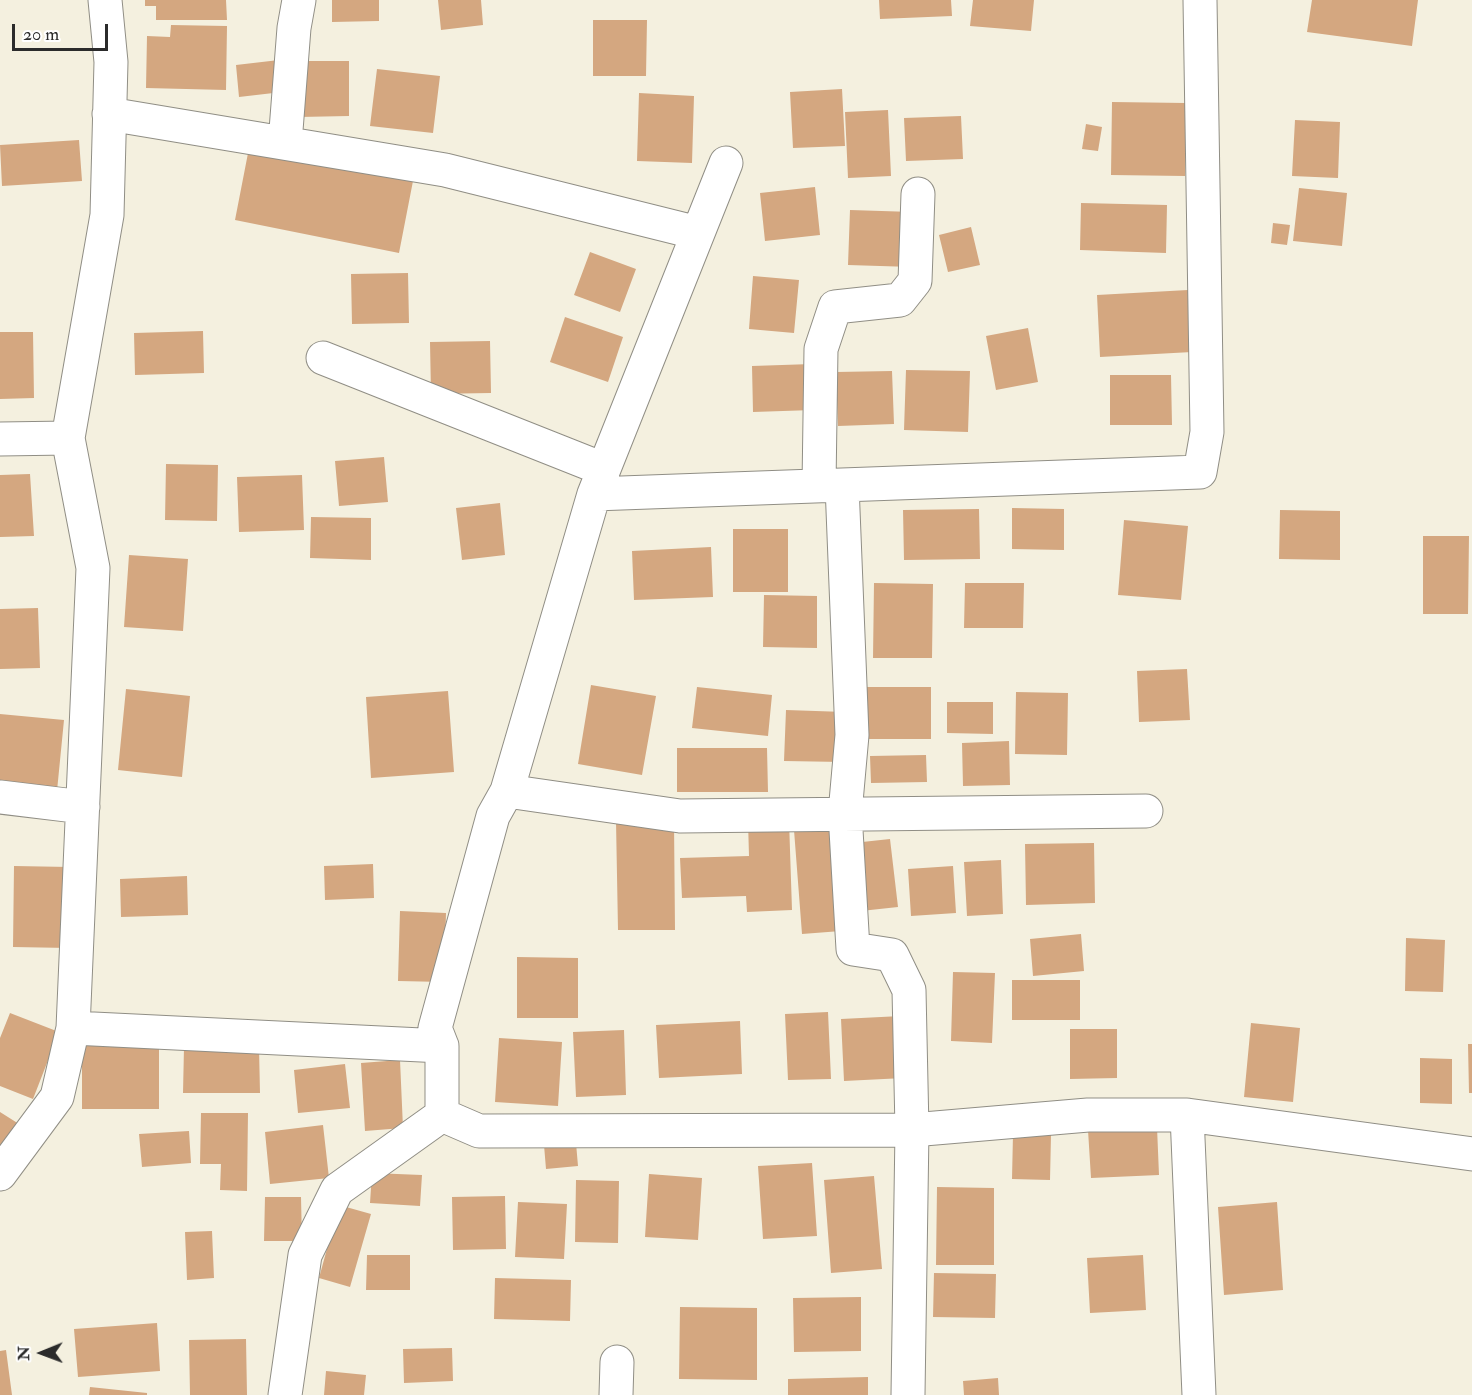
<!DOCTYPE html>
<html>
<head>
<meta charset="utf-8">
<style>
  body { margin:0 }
  #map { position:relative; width:1472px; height:1395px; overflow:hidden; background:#f4f0df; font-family:"IM FELL Double Pica",serif }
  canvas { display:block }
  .north { position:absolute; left:12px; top:1323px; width:60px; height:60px; -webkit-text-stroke:4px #fff; paint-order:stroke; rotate:269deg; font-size:16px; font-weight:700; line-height:24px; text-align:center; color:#2b2b2b }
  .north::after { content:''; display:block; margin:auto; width:21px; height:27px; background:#2b2b2b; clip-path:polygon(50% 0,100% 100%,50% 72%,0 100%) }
  .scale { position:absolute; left:12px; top:24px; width:96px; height:27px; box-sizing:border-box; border:3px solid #2b2b2b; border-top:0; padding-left:8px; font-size:18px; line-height:21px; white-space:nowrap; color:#2b2b2b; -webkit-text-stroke:4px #fff; paint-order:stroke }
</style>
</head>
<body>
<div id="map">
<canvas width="1472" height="1395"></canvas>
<div class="north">N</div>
<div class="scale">20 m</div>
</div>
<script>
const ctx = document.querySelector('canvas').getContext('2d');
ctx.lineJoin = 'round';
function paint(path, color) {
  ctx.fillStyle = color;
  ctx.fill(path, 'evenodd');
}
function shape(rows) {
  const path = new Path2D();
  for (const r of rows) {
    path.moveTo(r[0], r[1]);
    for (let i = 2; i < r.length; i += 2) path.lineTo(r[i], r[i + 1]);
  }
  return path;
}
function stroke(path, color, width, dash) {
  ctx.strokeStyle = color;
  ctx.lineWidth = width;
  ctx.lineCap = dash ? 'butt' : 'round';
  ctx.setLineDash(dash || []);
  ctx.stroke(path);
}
const building = shape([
  [145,0,226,0,227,20,156,20,156,6,145,6],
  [332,0,379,0,379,21,332,22],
  [438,0,481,0,483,25,441,30],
  [879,0,951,0,952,16,880,19],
  [973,0,1034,0,1031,31,970,26],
  [1312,0,1418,0,1412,46,1307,32],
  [593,20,647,20,646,76,593,76],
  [171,25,227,26,226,90,146,88,147,36,170,37],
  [279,60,282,92,239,97,236,65],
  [299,61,349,61,349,116,299,117],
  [377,69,440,76,433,133,370,126],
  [842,89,845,146,793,148,790,92],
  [639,93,694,96,692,163,637,161],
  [1112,102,1186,103,1185,176,1111,175],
  [888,110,891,176,848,178,845,112],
  [961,116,963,159,906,161,904,118],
  [1295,120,1340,122,1338,178,1292,176],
  [1086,124,1102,127,1098,151,1082,149],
  [79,140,82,181,2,186,0,145],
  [249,148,413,181,399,253,235,220],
  [815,187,820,235,765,241,760,193],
  [1299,188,1347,193,1342,246,1293,241],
  [1081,203,1167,205,1166,253,1080,250],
  [850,210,913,212,912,267,848,265],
  [1273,223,1290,225,1287,245,1271,243],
  [971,227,980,265,948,272,939,235],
  [590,252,636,269,620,312,574,295],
  [408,273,409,323,352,324,351,274],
  [753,276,799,280,794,333,749,329],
  [1188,290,1192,352,1100,357,1097,295],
  [565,317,623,337,608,382,550,362],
  [1028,328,1038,382,996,390,986,336],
  [203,331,204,373,135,375,134,333],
  [0,332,33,332,34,398,0,399],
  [490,341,491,393,431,394,430,342],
  [812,364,813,410,753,412,752,366],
  [906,370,970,371,968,432,904,430],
  [892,371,894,424,838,426,836,372],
  [1110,375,1171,375,1172,425,1110,425],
  [384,457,388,502,339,506,335,461],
  [166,464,218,465,217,521,165,520],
  [30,474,34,536,0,537,0,475],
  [302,475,304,530,239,532,237,477],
  [500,503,505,555,462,560,456,508],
  [1012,508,1064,509,1064,550,1012,549],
  [979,509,980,559,904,560,903,510],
  [1280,510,1340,511,1340,560,1279,559],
  [311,517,371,518,371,560,310,558],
  [1124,520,1188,526,1181,600,1118,595],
  [733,529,788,529,788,592,733,592],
  [1423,536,1469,536,1468,614,1423,614],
  [711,547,713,597,634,600,632,551],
  [129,555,188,559,183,631,124,627],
  [874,583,933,584,932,658,873,658],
  [965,583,1024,583,1023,628,964,628],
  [764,595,817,596,817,648,763,647],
  [38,608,40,668,0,669,0,609],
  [1187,669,1190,720,1139,722,1137,671],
  [591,685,656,696,642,775,578,764],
  [697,687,772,695,768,736,692,728],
  [863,687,931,687,931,739,863,739],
  [126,689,190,696,182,777,118,770],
  [448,691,454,772,371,778,366,697],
  [1016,692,1068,693,1067,755,1015,754],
  [947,702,993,702,993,734,947,733],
  [786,710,845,712,843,762,784,761],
  [0,714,64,720,56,801,0,796],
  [1009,741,1010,785,963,786,962,743],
  [677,748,767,748,768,792,677,792],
  [926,755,927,782,871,783,870,756],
  [789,820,792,910,747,912,746,896,682,898,680,858,749,856,748,821],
  [616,821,674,821,675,930,618,930],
  [834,827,841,931,802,934,794,830],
  [890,839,898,907,861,911,853,843],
  [1094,843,1095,903,1026,905,1025,844],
  [1001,860,1003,914,967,916,964,862],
  [373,864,374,898,325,900,324,866],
  [14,866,70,867,69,948,13,947],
  [953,866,956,913,911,916,908,869],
  [187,876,188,915,121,917,120,879],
  [400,911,446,913,444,982,398,981],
  [1081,934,1084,971,1033,976,1030,939],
  [1406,938,1445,940,1443,992,1405,991],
  [517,957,578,958,578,1018,517,1018],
  [953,972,995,973,992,1043,951,1041],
  [1012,980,1080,980,1080,1020,1012,1020],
  [828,1012,831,1079,788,1080,785,1014],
  [10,1013,59,1032,33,1099,0,1086,0,1038],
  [901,1016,904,1078,844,1081,841,1019],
  [740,1021,742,1074,659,1078,656,1025],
  [1251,1023,1300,1028,1293,1102,1244,1097],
  [1070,1029,1117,1029,1117,1078,1070,1079],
  [624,1030,626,1095,576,1097,573,1032],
  [499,1038,562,1042,558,1106,495,1102],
  [82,1043,159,1043,159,1109,82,1109],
  [1468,1044,1472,1044,1472,1093,1469,1093],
  [184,1047,259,1047,260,1093,183,1093],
  [1420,1058,1452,1059,1452,1104,1420,1103],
  [400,1060,403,1128,365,1131,361,1063],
  [345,1064,350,1108,298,1113,294,1070],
  [0,1112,19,1124,0,1154],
  [201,1113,248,1113,247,1191,220,1190,221,1164,200,1164],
  [323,1125,329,1178,270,1184,265,1132],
  [1157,1127,1159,1175,1091,1178,1088,1130],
  [189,1131,191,1163,142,1167,139,1134],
  [1013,1134,1051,1135,1050,1180,1012,1179],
  [576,1143,578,1166,546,1169,544,1145],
  [812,1163,817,1236,763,1239,758,1166],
  [372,1173,422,1175,420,1206,370,1203],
  [649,1174,702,1178,698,1240,645,1237],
  [874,1176,882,1269,831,1273,824,1180],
  [576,1180,619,1181,618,1243,575,1242],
  [937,1187,994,1188,994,1265,936,1265],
  [505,1196,506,1249,453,1250,452,1197],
  [265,1197,301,1197,302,1241,264,1241],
  [518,1202,567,1204,564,1259,515,1257],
  [1277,1202,1283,1290,1224,1295,1218,1207],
  [339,1205,371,1214,350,1287,319,1278],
  [212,1231,214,1278,187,1280,185,1232],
  [367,1255,410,1255,410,1290,366,1290],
  [1143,1255,1146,1310,1090,1313,1087,1258],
  [934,1273,996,1274,995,1318,933,1317],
  [495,1278,571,1280,570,1321,494,1319],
  [861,1297,861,1351,794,1352,793,1298],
  [680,1307,757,1308,757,1380,679,1379],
  [157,1323,160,1371,78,1377,74,1329],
  [246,1339,247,1395,190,1395,189,1340],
  [452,1348,453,1381,404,1383,403,1349],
  [6,1350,12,1395,0,1395,0,1351],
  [326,1371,366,1375,364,1395,324,1395],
  [868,1377,868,1395,788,1395,788,1379],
  [998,1378,999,1395,964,1395,963,1381],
  [90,1387,147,1393,147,1395,89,1395]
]);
const minor = shape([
  [105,0,111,62,107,215,68,438,93,568,73,1028,442,1046,442,1115],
  [109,114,445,170,698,233],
  [285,143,294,28,299,0],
  [323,358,603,469],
  [0,439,68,438],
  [819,485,821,349,835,307,900,300,915,281,918,194],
  [842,485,852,735,845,813,853,949,892,955,909,990,912,1130,908,1395],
  [594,494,726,163],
  [507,791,680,816,1146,811],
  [0,797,83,807],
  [442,1046,435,1028,493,816,507,791,594,494,1200,472,1207,432,1200,0],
  [442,1115,479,1131,912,1130,1088,1115,1187,1115,1472,1154],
  [1187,1115,1199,1395],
  [0,1174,57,1097,73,1028],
  [285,1395,305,1255,337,1190,442,1115],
  [616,1395,617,1362]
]);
paint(building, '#d4a780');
stroke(minor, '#908e85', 35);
stroke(minor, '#fff', 33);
</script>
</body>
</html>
